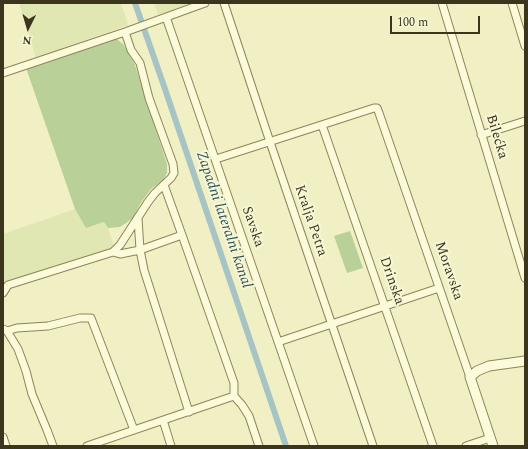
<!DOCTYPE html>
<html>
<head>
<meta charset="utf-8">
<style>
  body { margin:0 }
  #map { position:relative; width:528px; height:449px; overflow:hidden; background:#f1f0c5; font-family:Spectral,serif }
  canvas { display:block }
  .frame { position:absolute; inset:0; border:4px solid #3c351e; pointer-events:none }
  .north { position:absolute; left:8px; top:8px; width:40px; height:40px; -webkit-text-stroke:3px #f7f7d5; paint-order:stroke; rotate:185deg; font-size:11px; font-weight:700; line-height:16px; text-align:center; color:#3c351e }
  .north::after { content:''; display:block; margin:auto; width:14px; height:18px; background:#3c351e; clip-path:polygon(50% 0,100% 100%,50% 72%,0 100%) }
  .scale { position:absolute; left:390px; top:16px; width:90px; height:18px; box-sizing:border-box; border:2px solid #3c351e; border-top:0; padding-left:5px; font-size:12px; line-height:14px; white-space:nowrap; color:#3c351e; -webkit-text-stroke:3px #f7f7d5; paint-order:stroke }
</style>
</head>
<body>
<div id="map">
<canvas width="528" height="449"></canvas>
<div class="frame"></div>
<div class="north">N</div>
<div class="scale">100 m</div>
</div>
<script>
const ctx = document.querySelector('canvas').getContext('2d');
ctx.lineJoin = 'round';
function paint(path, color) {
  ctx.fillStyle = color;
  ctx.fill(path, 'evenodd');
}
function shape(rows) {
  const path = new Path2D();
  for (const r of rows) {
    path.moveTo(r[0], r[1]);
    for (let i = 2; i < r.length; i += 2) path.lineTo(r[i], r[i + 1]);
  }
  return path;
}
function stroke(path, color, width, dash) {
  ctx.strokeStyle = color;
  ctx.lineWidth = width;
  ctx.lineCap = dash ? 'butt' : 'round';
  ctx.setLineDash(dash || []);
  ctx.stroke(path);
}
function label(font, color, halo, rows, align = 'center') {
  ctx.font = font + ' Spectral,serif';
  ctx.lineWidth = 4;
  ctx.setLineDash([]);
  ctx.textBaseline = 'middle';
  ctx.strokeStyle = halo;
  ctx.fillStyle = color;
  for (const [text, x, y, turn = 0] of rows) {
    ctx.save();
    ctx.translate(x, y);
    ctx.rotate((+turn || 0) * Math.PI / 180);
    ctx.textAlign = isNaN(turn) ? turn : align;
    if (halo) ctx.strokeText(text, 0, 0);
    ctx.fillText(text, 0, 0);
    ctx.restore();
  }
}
const farmland = shape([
  [19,3,121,3,128,25,36,58],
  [154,3,193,3,170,12,158,14],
  [75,209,86,228,104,222,108,228,114,247,103,253,3,283,3,234]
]);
const green = shape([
  [114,37,123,44,135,65,167,164,167,173,163,180,151,189,140,204,133,218,126,223,120,227,108,228,104,222,86,228,75,209,26,68,40,65],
  [350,231,363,268,347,273,334,236]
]);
const canal = shape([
  [135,3,165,89,286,446]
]);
const minor = shape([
  [224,3,270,142,373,446],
  [442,3,525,278],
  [512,3,525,46],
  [166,17,314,446],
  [3,73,125,32,205,3],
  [322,125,433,446],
  [481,135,525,121],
  [216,159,374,108,377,108,379,113,470,377],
  [164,185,182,235,234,383,234,396,242,405,249,416,259,446],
  [182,235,140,250,144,270,189,412],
  [113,252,120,254,140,250,138,218],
  [3,293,8,285,113,252,120,245,148,202,155,193,171,178,174,173,173,164,149,98,140,63,131,50,125,32],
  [3,329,7,331,18,349,26,371,32,394,47,430,53,446],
  [7,331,17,328,48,326,80,318,91,318,134,430],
  [278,342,439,288],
  [163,420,171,446],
  [3,437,6,446],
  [87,446,234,396],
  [466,446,490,438]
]);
const tertiary = shape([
  [493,446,470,377,477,371,489,366,525,361]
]);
const streetNames = [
  ["Bilećka",496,137,73],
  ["Kralja Petra",310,221,71],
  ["Savska",252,227,71],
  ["Moravska",448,271,71],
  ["Drinska",391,281,71]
];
const waterNames = [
  ["Zapadni lateralni kanal",223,220,71]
];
paint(farmland, '#e0e7b2');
paint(green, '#b9d098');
stroke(canal, '#a7c4c4', 6);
stroke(minor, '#8d845a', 9);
stroke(tertiary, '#8d845a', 11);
stroke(minor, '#fbfad9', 7);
stroke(tertiary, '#fbfad9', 9);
label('14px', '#3c351e', '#f7f7d5', streetNames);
label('italic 15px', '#2d525c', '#f7f7d5', waterNames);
</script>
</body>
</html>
